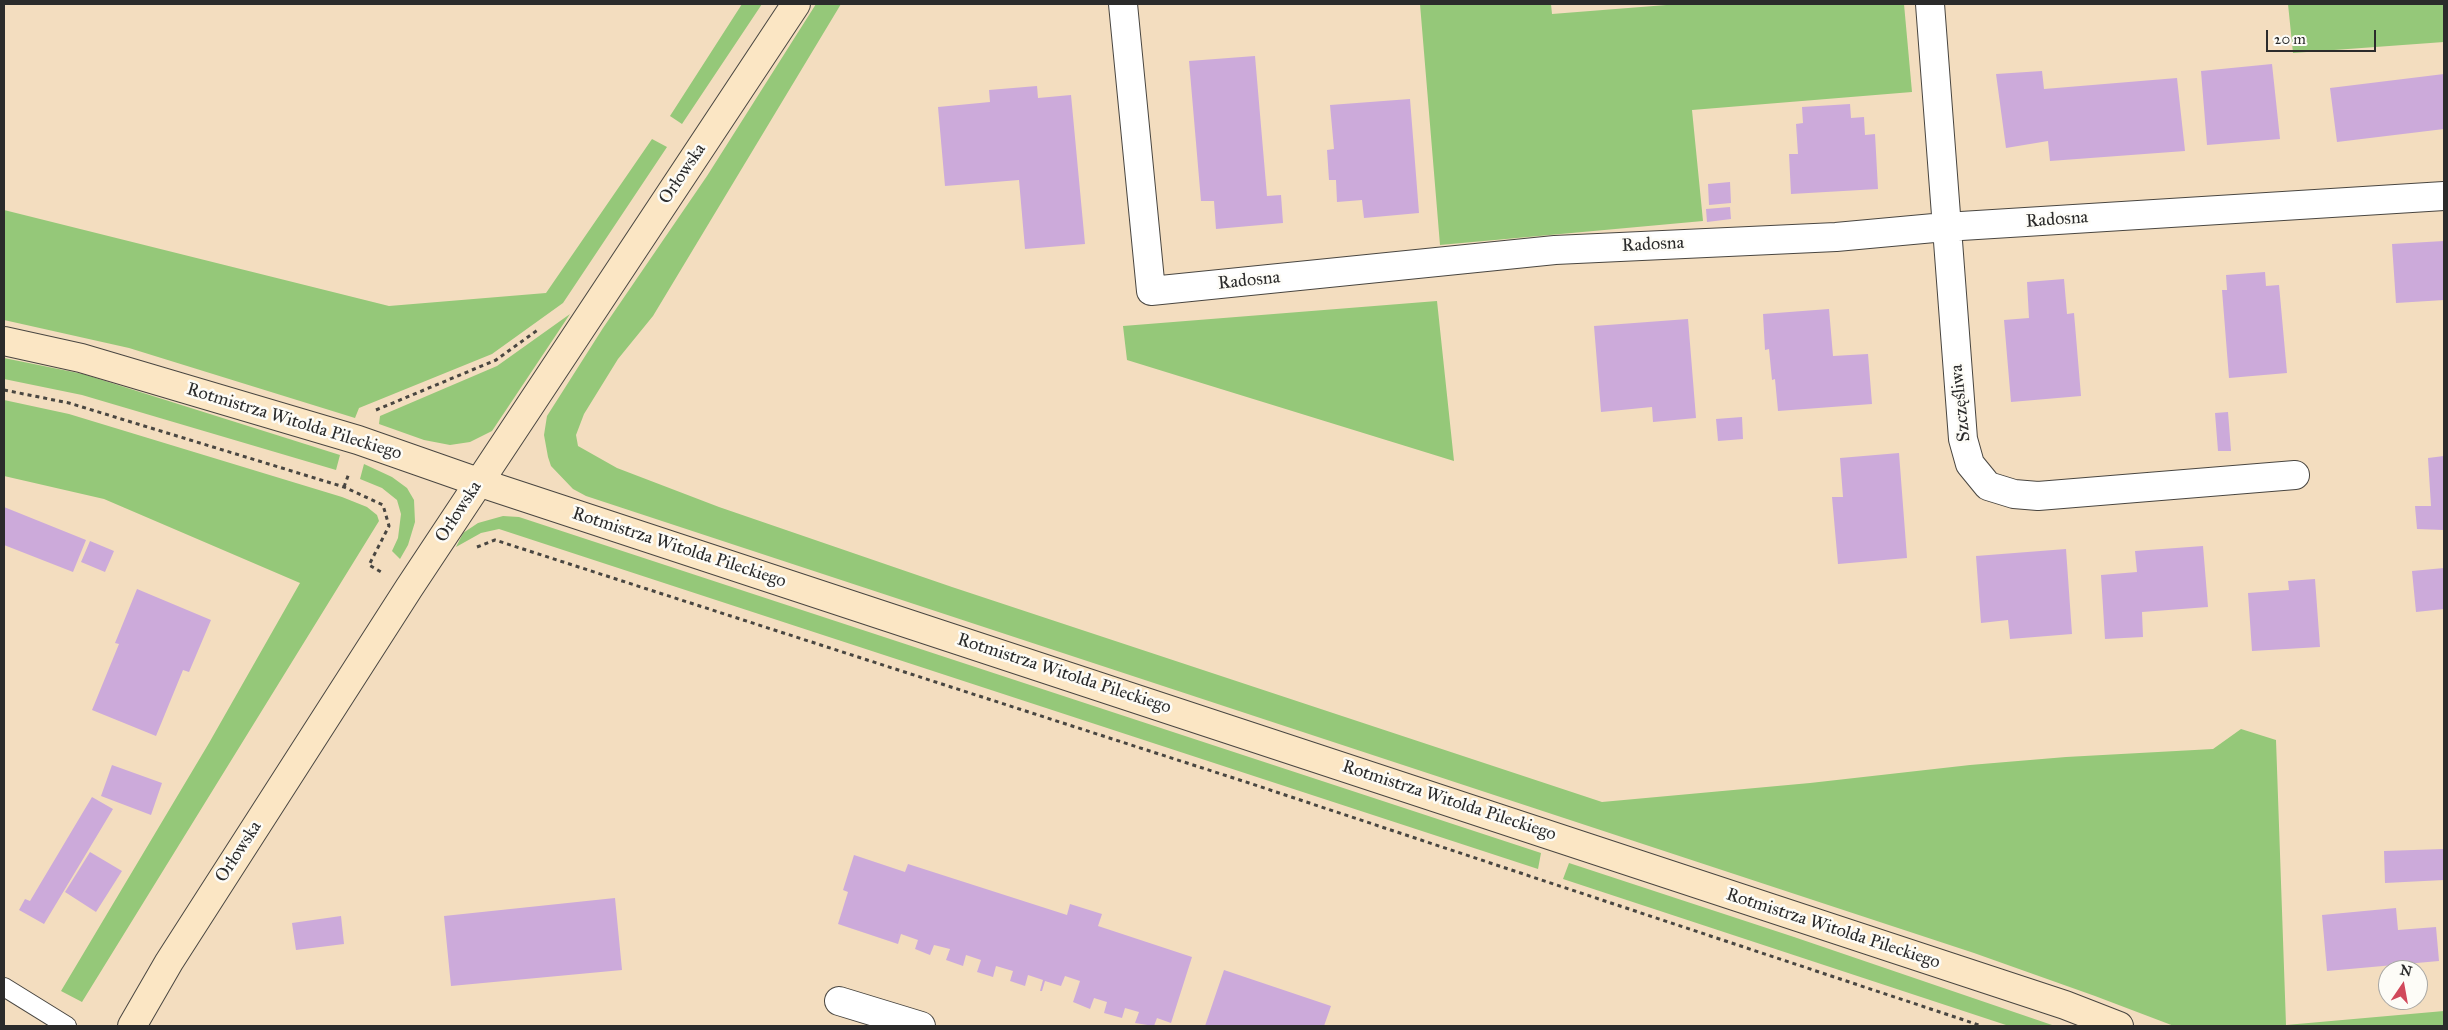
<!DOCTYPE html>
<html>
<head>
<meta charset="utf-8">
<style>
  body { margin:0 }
  #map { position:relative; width:2448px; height:1030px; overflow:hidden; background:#f3ddbf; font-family:"IM FELL Great Primer",serif }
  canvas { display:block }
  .frame { position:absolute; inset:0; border:5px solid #2b2b2b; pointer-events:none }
  .north { position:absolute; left:2378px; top:960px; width:50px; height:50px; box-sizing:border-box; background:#fdfcf7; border:1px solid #a9a8a5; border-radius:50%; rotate:12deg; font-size:14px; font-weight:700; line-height:20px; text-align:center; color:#2b2b2b }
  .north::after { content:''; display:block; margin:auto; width:18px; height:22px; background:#d1495b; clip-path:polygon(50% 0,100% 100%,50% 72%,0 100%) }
  .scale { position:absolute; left:2266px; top:30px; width:110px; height:22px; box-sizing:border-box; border:2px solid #2b2b2b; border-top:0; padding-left:6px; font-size:15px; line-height:18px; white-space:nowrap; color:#2b2b2b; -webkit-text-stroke:4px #fdfcf7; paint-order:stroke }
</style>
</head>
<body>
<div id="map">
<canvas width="2448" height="1030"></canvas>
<div class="frame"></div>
<div class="north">N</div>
<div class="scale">20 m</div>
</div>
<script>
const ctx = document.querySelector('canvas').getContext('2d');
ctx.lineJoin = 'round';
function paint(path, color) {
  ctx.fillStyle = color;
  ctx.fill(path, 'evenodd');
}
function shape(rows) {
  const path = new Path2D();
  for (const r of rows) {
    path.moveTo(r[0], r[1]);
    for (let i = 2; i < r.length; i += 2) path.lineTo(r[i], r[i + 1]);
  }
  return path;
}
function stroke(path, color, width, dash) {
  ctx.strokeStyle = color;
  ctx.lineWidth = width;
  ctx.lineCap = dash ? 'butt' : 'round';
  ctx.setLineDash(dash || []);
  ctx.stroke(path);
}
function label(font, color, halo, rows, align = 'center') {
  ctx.font = font + ' "IM FELL Great Primer",serif';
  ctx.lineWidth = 5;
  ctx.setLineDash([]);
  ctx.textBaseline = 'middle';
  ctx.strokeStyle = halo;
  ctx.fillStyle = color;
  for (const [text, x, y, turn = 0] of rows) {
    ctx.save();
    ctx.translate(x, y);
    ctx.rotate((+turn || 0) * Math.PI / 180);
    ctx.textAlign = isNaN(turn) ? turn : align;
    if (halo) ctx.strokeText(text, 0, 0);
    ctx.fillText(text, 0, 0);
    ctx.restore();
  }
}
const green = shape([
  [742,4,762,4,682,124,670,116],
  [816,4,841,4,653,316,618,359,584,414,576,435,578,446,617,468,719,507,952,587,1602,802,1810,783,1970,765,2066,757,2213,749,2241,729,2276,740,2286,1025,2444,1011,2444,1026,2174,1026,2095,996,1974,953,586,496,573,489,551,466,548,457,544,435,547,416,603,328,707,176],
  [1420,4,1551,4,1552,14,1679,4,1904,4,1912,92,1692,110,1703,221,1440,245],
  [2288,4,2444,4,2444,42,2293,53],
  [652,139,667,147,563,303,492,354,359,408,355,418,129,348,4,320,4,210,389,306,546,293],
  [1437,301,1454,461,1127,360,1123,326],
  [570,314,492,431,470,442,450,445,424,440,379,424,380,416,497,366],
  [4,358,83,374,340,455,336,470,82,395,4,379],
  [4,400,69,414,342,497,367,507,377,515,379,521,82,1002,61,991,209,743,300,583,104,499,4,476],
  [364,464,392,477,407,488,414,500,415,522,408,545,400,559,392,551,398,538,401,514,397,500,382,488,360,479],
  [503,516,519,517,1541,853,1538,869,499,529,481,533,456,547,463,533,478,523],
  [1569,863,1794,937,2055,1026,2009,1026,1563,879]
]);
const building = shape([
  [1255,56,1267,196,1281,195,1283,223,1216,229,1214,201,1201,201,1189,61],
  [2272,64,2280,139,2207,145,2201,71],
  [2042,71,2044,89,2177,78,2185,151,2050,161,2048,141,2006,148,1996,74],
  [2444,74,2444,129,2337,142,2330,88],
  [1037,86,1038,98,1071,95,1085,244,1025,249,1019,180,945,186,938,107,990,102,989,90],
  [1410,99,1419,213,1364,218,1362,200,1337,202,1336,180,1329,180,1327,150,1334,149,1330,105],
  [1850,104,1851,118,1864,117,1865,135,1875,134,1878,189,1791,194,1789,154,1798,154,1796,124,1803,123,1802,107],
  [1730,182,1731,203,1709,205,1708,184],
  [1730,207,1731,219,1707,222,1706,209],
  [2444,241,2444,300,2396,303,2392,244],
  [2265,272,2266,286,2279,285,2287,373,2229,378,2222,290,2227,290,2226,275],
  [2064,279,2067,314,2074,313,2081,396,2011,402,2004,320,2029,318,2027,282],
  [1829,309,1833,356,1868,354,1872,404,1778,411,1775,379,1772,380,1769,349,1765,350,1763,314],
  [1688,319,1696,418,1653,422,1652,407,1601,412,1594,326],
  [2228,412,2231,451,2218,451,2215,413],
  [1742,417,1743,439,1718,441,1716,419],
  [1899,453,1907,558,1838,564,1832,497,1843,497,1840,458],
  [2444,456,2444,530,2417,529,2415,506,2431,506,2428,458],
  [4,507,86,540,73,572,4,545],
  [90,541,114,551,105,572,81,562],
  [2203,546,2208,607,2142,612,2143,637,2105,639,2101,575,2137,572,2135,551],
  [2066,549,2072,634,2010,639,2008,620,1981,623,1976,556],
  [2444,568,2444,609,2416,612,2412,571],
  [2315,579,2320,647,2252,651,2248,593,2289,590,2288,581],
  [137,589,211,620,189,672,183,670,156,736,92,710,119,644,115,643],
  [112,765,162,783,151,815,101,796],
  [92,797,113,809,44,924,19,910,25,899,30,901],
  [2444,849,2444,880,2385,883,2384,851],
  [90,852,122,871,96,912,65,892],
  [854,855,905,872,908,864,1067,915,1070,904,1102,914,1098,926,1192,957,1171,1023,1157,1018,1154,1026,1135,1023,1139,1012,1125,1008,1122,1018,1104,1013,1107,1002,1094,998,1090,1009,1073,1002,1080,981,1065,976,1061,986,1045,981,1042,991,1040,991,1043,980,1028,975,1025,986,1010,981,1013,971,996,966,993,977,977,972,981,960,966,955,963,966,946,960,950,949,934,945,930,955,915,949,918,940,901,934,898,944,838,924,848,892,843,890],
  [615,898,622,970,451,986,444,916],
  [2396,908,2398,930,2436,927,2439,961,2327,971,2322,915],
  [341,916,344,944,296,950,292,923],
  [1224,970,1331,1006,1324,1026,1205,1026]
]);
const path = shape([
  [4,390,69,403,344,487,383,505,389,526,369,565,381,572],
  [376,410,496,360,539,329],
  [344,487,349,473],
  [477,547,495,540,1249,783,1982,1026]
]);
const lane = shape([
  [4,987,67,1026]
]);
const street = shape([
  [1123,4,1151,291,1555,250,1836,237,1945,227,2444,196],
  [1930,4,1963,439,1970,464,1988,486,2014,494,2038,496,2295,475],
  [839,1001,921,1026]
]);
const secondary = shape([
  [4,341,81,358,358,440,478,482,2065,1005,2119,1026],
  [132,1026,169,962,409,588,796,4]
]);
const streetNames = [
  ["Orłowska",683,174,-56],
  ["Radosna",2057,220,-4],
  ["Radosna",1653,245,-3],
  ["Radosna",1249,281,-6],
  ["Szczęśliwa",1961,403,-96],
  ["Rotmistrza Witolda Pileckiego",294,422,17],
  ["Orłowska",459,512,-57],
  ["Rotmistrza Witolda Pileckiego",679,548,18],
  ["Rotmistrza Witolda Pileckiego",1064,674,18],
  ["Rotmistrza Witolda Pileckiego",1449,801,18],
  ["Orłowska",239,852,-57],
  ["Rotmistrza Witolda Pileckiego",1833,929,18]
];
paint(green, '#95c879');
paint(building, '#ccaada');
stroke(lane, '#494641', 20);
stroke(street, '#494641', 30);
stroke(secondary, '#494641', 30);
stroke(path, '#494641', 3, [4, 4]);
stroke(lane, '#fff', 18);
stroke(street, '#fff', 28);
stroke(secondary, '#fbe6c4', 28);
label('18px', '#2b2b2b', '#fdfcf7', streetNames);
</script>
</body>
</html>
